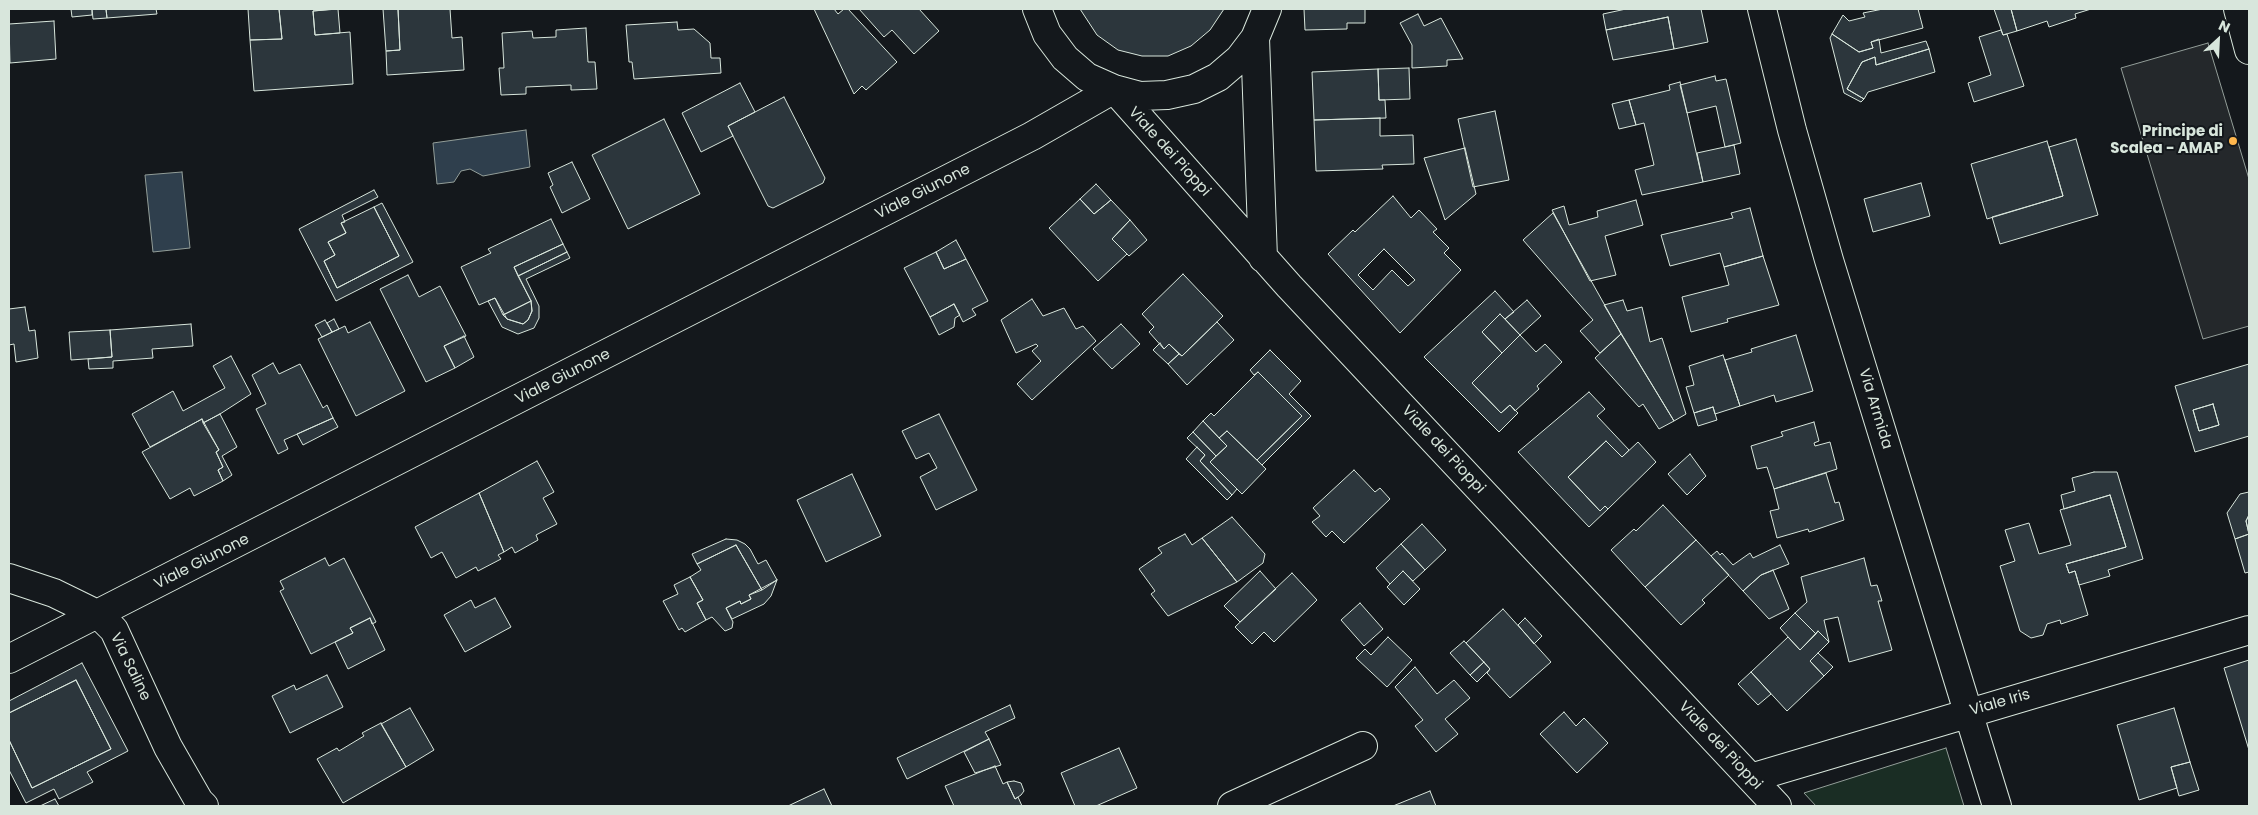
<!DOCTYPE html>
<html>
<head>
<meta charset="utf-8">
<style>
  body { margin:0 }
  #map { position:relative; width:2258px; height:815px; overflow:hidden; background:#14181c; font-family:Poppins,sans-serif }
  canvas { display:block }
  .frame { position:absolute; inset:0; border:10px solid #d8e6dc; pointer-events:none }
  .north { position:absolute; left:2193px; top:15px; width:50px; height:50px; -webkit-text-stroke:4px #14181c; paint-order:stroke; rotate:25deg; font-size:14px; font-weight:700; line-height:20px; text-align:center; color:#d8e6dc }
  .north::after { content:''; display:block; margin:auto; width:18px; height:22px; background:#d8e6dc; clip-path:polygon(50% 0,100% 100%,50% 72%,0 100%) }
</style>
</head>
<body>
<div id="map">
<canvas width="2258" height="815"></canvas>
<div class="frame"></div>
<div class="north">N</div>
</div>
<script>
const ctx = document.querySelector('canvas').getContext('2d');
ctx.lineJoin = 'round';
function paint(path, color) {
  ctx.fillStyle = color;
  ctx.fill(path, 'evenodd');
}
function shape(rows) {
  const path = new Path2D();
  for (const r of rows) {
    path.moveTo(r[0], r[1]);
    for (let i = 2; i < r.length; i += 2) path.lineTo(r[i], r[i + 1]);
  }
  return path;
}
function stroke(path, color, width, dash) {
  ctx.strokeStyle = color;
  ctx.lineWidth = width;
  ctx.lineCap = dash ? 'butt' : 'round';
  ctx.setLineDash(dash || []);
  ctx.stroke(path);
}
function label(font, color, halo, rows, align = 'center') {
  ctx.font = font + ' Poppins,sans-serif';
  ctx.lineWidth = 4;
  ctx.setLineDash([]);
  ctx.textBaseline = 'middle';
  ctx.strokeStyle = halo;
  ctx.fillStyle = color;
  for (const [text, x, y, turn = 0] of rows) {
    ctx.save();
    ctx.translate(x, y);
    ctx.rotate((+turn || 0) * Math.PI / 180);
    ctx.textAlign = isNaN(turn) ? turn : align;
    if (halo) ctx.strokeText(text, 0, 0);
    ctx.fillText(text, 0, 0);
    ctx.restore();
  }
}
const green = shape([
  [1946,748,1964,806,1816,806,1804,793,1946,748]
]);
const parking = shape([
  [2208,43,2249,179,2249,326,2203,339,2121,68,2208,43]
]);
const water = shape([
  [526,130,530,167,483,176,470,169,461,171,454,182,437,184,433,143,526,130],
  [182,172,190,248,153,252,145,175,182,172]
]);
const building = shape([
  [71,9,92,9,92,15,72,17,71,9],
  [92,9,106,9,107,18,93,19,92,9],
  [106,9,156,9,157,14,107,18,106,9],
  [248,9,279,9,282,39,250,40,248,9],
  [279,9,334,9,313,11,315,35,350,32,353,84,254,91,250,40,282,39,279,9],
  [338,9,340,33,315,35,313,11,338,9],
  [383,9,398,9,400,50,386,51,383,9],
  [398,9,450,9,452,38,462,37,464,70,387,75,386,51,400,50,398,9],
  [814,9,834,9,838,14,844,9,848,9,897,62,866,90,862,86,854,94,814,9],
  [859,9,919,9,939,31,914,54,892,30,884,37,859,9],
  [1080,9,1224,9,1210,30,1191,46,1168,56,1142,56,1118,50,1097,35,1080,9],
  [1304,9,1365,9,1365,23,1347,23,1347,29,1305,30,1304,9],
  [1626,9,1701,9,1708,42,1674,49,1668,17,1606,30,1603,14,1626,9],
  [1883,9,1918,9,1923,28,1871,42,1873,48,1859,52,1832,34,1843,15,1849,21,1865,17,1863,13,1883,9],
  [1994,9,2011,9,2017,31,2003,35,1994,9],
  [2011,9,2091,9,2075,14,2076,18,2049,27,2047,21,2017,31,2011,9],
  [1418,14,1424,26,1441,18,1463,59,1447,60,1447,66,1412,68,1412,45,1400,23,1418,14],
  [1668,17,1674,49,1613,60,1606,30,1668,17],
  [54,21,56,59,10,63,9,24,54,21],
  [677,22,678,30,694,29,710,43,711,58,720,58,721,73,634,79,632,62,629,62,626,25,677,22],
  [586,28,588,62,595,62,597,89,571,90,571,85,526,87,526,94,501,95,499,68,504,68,502,33,532,31,533,38,556,37,556,30,586,28],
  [2001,30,2003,35,2007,34,2024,86,1974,102,1968,83,1991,75,1979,37,2001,30],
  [1832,34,1859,52,1873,48,1871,42,1879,39,1881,53,1926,41,1929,49,1876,65,1875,57,1862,62,1847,89,1864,99,1861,102,1844,93,1830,38,1832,34],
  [1929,49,1935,72,1868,92,1864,99,1847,89,1862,62,1875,57,1876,65,1929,49],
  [1409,68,1410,99,1379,100,1378,69,1409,68],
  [1378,69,1379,100,1385,100,1386,118,1314,120,1312,72,1378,69],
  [1715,76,1716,81,1726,79,1741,143,1725,147,1716,106,1687,113,1680,85,1715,76],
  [1680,82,1703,182,1642,195,1635,170,1654,165,1644,123,1636,125,1629,100,1670,90,1669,85,1680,82],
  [740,83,755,112,728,126,733,136,701,152,682,113,740,83],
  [784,97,825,178,823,183,773,208,768,206,728,126,784,97],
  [1629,100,1636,125,1619,129,1612,104,1629,100],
  [1495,111,1509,180,1473,187,1458,119,1495,111],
  [1380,118,1380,136,1413,135,1414,164,1382,165,1383,169,1316,171,1314,120,1380,118],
  [664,119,700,194,628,229,592,155,664,119],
  [2076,139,2098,215,2000,244,1992,217,2063,196,2049,147,2076,139],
  [2047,141,2063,196,1987,219,1971,164,2047,141],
  [1734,145,1740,174,1703,182,1697,153,1734,145],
  [1465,148,1476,194,1445,220,1424,158,1465,148],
  [572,162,590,199,562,213,550,187,553,185,548,173,572,162],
  [1921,183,1930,216,1873,232,1864,199,1921,183],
  [1096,184,1111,200,1094,214,1080,199,1096,184],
  [374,190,378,197,342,215,345,222,341,223,346,233,328,242,335,255,324,261,337,288,399,256,374,207,382,203,413,262,336,301,299,229,374,190],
  [1393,196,1411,218,1419,210,1437,229,1433,232,1449,248,1444,253,1461,270,1400,333,1328,254,1353,230,1355,232,1393,196],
  [1384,249,1415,280,1408,286,1392,270,1373,290,1358,275,1384,249],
  [1080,199,1094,214,1111,200,1130,220,1112,239,1127,254,1098,281,1049,228,1080,199],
  [1636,200,1643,225,1605,236,1616,275,1590,281,1552,210,1564,206,1569,225,1598,217,1597,211,1636,200],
  [374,207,399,256,337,288,324,261,335,255,328,242,346,233,341,223,374,207],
  [1750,208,1763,256,1724,267,1720,253,1670,266,1661,235,1733,218,1731,213,1750,208],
  [1553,213,1621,334,1600,353,1580,331,1593,320,1523,240,1553,213],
  [551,219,563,244,514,267,531,301,503,315,495,298,479,305,461,267,491,253,488,249,551,219],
  [1130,220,1147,240,1129,256,1112,239,1130,220],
  [956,240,966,259,944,269,936,252,956,240],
  [563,244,567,252,518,276,514,267,563,244],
  [567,252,570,258,526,279,539,306,539,318,534,328,518,334,502,327,488,301,495,298,507,319,523,324,528,320,532,311,531,301,518,276,567,252],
  [936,252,944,269,966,259,988,301,972,309,976,315,963,322,954,304,930,317,904,268,936,252],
  [1763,256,1779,305,1727,319,1728,322,1691,332,1682,297,1729,285,1724,267,1763,256],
  [1183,274,1223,316,1182,356,1169,344,1164,349,1149,332,1154,327,1142,314,1183,274],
  [408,275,419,297,440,286,466,336,444,346,455,368,426,382,380,289,408,275],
  [1495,291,1514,312,1505,319,1500,314,1482,332,1502,353,1472,383,1501,413,1510,405,1518,413,1499,432,1424,357,1495,291],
  [1032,299,1043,316,1064,308,1076,329,1083,326,1096,341,1032,400,1017,384,1041,361,1032,351,1038,346,1036,344,1016,353,1001,320,1032,299],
  [1527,300,1541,316,1520,335,1505,319,1527,300],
  [1623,300,1627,311,1642,307,1650,342,1662,338,1686,414,1674,421,1604,305,1623,300],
  [531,301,532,311,528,320,523,324,507,319,503,315,531,301],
  [954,304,960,315,955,318,954,327,939,335,930,317,954,304],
  [25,307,29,331,35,330,38,358,16,362,14,344,9,345,9,309,25,307],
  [1500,314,1520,335,1502,353,1482,332,1500,314],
  [334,319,339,329,332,332,327,323,334,319],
  [325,320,332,332,322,337,315,325,325,320],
  [370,322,405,391,356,416,318,339,345,326,348,333,370,322],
  [1217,322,1234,340,1187,385,1168,364,1179,354,1182,356,1217,322],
  [191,324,193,346,152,349,153,358,113,361,113,368,89,369,88,359,112,357,110,330,191,324],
  [1121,324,1140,344,1112,369,1093,349,1121,324],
  [110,330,112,357,71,360,69,332,110,330],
  [1621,334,1674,421,1659,429,1643,404,1639,407,1595,358,1621,334],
  [1520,335,1536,352,1545,344,1562,362,1537,386,1539,389,1515,411,1510,405,1501,413,1472,383,1520,335],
  [1796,335,1813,391,1776,402,1774,395,1740,406,1725,360,1752,352,1751,349,1796,335],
  [464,336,474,357,455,368,444,346,464,336],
  [1160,343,1164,349,1169,344,1179,354,1168,364,1153,350,1160,343],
  [1270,350,1301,381,1289,394,1311,416,1262,465,1257,460,1302,416,1258,372,1254,375,1250,370,1270,350],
  [1723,355,1740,406,1715,414,1713,407,1694,413,1686,387,1694,385,1689,366,1723,355],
  [231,356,251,394,220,414,203,423,202,419,150,447,132,414,173,391,183,411,225,388,213,366,231,356],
  [273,363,279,374,300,364,323,408,327,405,333,418,284,440,288,449,278,454,256,409,266,404,252,375,273,363],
  [2249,364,2249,436,2195,452,2175,386,2249,364],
  [2213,404,2219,425,2199,431,2193,410,2213,404],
  [1258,372,1302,416,1257,460,1227,431,1219,438,1203,421,1211,413,1214,416,1258,372],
  [1589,392,1605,409,1597,416,1629,450,1622,457,1606,441,1568,477,1600,511,1605,506,1608,509,1589,527,1518,452,1589,392],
  [2213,404,2219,425,2199,431,2193,410,2213,404],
  [1713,407,1717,420,1698,426,1694,413,1713,407],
  [220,414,237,447,222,456,232,475,223,481,218,470,223,467,216,452,219,450,203,423,220,414],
  [939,414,977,490,936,510,920,477,937,468,929,453,916,459,902,431,939,414],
  [333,418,338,427,303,445,297,434,333,418],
  [202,419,219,450,216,452,223,467,218,470,223,481,194,496,190,488,170,499,142,452,202,419],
  [1203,421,1227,446,1216,456,1193,432,1203,421],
  [1814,422,1819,441,1814,443,1815,446,1830,442,1837,469,1774,489,1767,467,1757,469,1751,446,1783,436,1781,432,1814,422],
  [1227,431,1266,469,1242,494,1210,462,1227,446,1219,438,1227,431],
  [1193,432,1216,456,1210,462,1237,489,1232,495,1200,461,1205,455,1187,438,1193,432],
  [1606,441,1622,457,1638,442,1656,462,1608,509,1605,506,1600,511,1568,477,1606,441],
  [1197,447,1205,455,1200,461,1232,495,1227,500,1186,459,1197,447],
  [1690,454,1706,476,1687,495,1668,474,1690,454],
  [537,461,554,492,543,498,557,524,536,535,538,540,515,553,512,547,504,552,479,493,537,461],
  [1354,470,1375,492,1380,488,1390,499,1344,543,1332,531,1326,537,1312,522,1320,516,1313,508,1354,470],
  [2094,472,2117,472,2143,559,2108,570,2110,576,2079,585,2075,571,2069,573,2066,564,2126,547,2110,495,2064,509,2061,495,2075,491,2072,478,2094,472],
  [1826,473,1835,503,1839,502,1844,520,1809,532,1808,529,1777,538,1770,511,1779,509,1774,489,1826,473],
  [852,474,881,536,826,562,797,500,852,474],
  [2249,492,2249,515,2246,521,2249,534,2235,539,2227,513,2240,494,2249,492],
  [479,493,504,552,498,555,501,559,478,571,476,567,456,578,442,552,431,558,415,527,479,493],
  [2110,495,2126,547,2066,564,2069,573,2075,571,2088,615,2061,624,2060,620,2047,624,2043,635,2031,638,2020,631,2000,566,2015,561,2005,530,2029,523,2039,554,2071,545,2060,510,2110,495],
  [1663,505,1696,540,1645,587,1611,550,1634,529,1636,531,1663,505],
  [2249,515,2249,572,2245,573,2235,539,2249,534,2246,521,2249,515],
  [1232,517,1265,554,1263,563,1237,582,1202,538,1232,517],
  [1422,524,1446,550,1425,570,1401,544,1422,524],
  [1185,534,1192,545,1202,538,1237,582,1168,616,1151,594,1155,591,1139,569,1162,553,1158,548,1185,534],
  [726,539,737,540,745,544,750,549,758,564,766,560,777,580,762,590,736,545,697,564,692,554,726,539],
  [1696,540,1729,575,1702,600,1705,603,1681,625,1645,587,1696,540],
  [1401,544,1425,570,1413,581,1403,571,1390,584,1376,568,1401,544],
  [736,545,762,590,749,595,751,599,741,604,740,601,726,608,733,622,732,628,725,631,712,617,706,620,697,603,703,600,690,577,701,570,697,564,736,545],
  [1780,545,1789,564,1761,575,1743,591,1711,556,1717,551,1720,555,1722,553,1733,565,1750,553,1753,558,1780,545],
  [325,558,329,566,344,558,376,622,372,624,370,618,350,628,353,633,311,654,280,591,284,589,280,581,325,558],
  [1864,558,1871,586,1877,585,1882,601,1878,601,1892,650,1849,662,1838,617,1824,620,1829,642,1818,631,1816,634,1795,613,1807,602,1801,577,1864,558],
  [1773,570,1789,609,1769,619,1743,591,1761,575,1773,570],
  [1260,571,1276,589,1240,622,1224,606,1260,571],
  [1403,571,1420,589,1404,605,1387,587,1403,571],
  [1292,573,1317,600,1274,642,1264,632,1252,644,1235,627,1292,573],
  [690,577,703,600,697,603,706,620,685,632,682,628,679,630,663,601,678,594,674,585,690,577],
  [777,580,771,596,764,604,732,619,726,608,740,601,741,604,751,599,749,595,777,580],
  [495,598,511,627,465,652,444,615,471,600,475,608,495,598],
  [1360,603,1383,629,1364,646,1341,620,1360,603],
  [1503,609,1551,662,1510,698,1487,673,1490,669,1466,643,1503,609],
  [1795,613,1816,634,1800,650,1780,628,1795,613],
  [370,618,385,650,348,669,335,642,353,633,350,628,370,618],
  [1525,618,1542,636,1534,644,1518,625,1525,618],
  [1818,631,1829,642,1810,661,1824,676,1787,711,1751,672,1788,637,1800,650,1818,631],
  [1388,637,1412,660,1387,687,1356,658,1365,649,1371,655,1388,637],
  [1464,641,1484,662,1470,675,1450,653,1464,641],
  [1818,653,1833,667,1824,676,1810,661,1818,653],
  [2249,660,2249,750,2224,668,2249,660],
  [1484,662,1490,669,1477,682,1470,675,1484,662],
  [82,663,128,751,87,772,93,782,59,799,54,789,26,803,9,770,9,740,32,788,111,749,76,680,9,713,9,701,82,663],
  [1415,667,1437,694,1454,680,1470,698,1445,719,1458,734,1436,752,1415,726,1423,720,1395,687,1415,667],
  [1751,672,1771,694,1758,705,1738,684,1751,672],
  [327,675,343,707,290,733,272,696,294,685,296,690,327,675],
  [76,680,111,749,32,788,9,740,9,713,76,680],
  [1010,705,1015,718,985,732,989,739,907,779,897,758,1010,705],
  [410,708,434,750,406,767,381,724,410,708],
  [2174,708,2190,762,2171,767,2177,788,2139,800,2117,725,2174,708],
  [1564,712,1576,726,1584,718,1608,743,1577,773,1540,734,1564,712],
  [381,723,406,767,343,803,317,759,337,748,339,751,364,736,362,733,381,723],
  [989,739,1001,765,975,773,964,752,989,739],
  [1119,748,1137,788,1096,806,1075,806,1061,773,1119,748],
  [2190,762,2199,790,2179,796,2171,767,2190,762],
  [995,766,1003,784,1007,782,1015,799,1018,797,1022,806,954,806,945,786,995,766],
  [1014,781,1021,783,1024,791,1021,795,1015,799,1007,782,1014,781],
  [824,789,832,806,788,806,824,789],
  [1430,791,1436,806,1393,806,1430,791],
  [55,799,59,806,40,806,55,799]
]);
const minor = shape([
  [1037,9,1047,34,1065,58,1087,77,1114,89,1140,96,1167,95,1194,89,1218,77,1239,59,1255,38,1267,9],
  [1762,9,1792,130,1829,260,1997,806],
  [1255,38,1263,258],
  [9,578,54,593,99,615,114,630,168,747,199,801,204,806],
  [9,659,1032,136,1114,89,1289,286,1777,806],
  [1751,778,2249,630],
  [1232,806,1363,746]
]);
const major = shape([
  [2238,9,2249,50]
]);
const markers = [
  [2233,141,5,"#ffb74d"]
];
const poiNames = [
  ["Principe di",2223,132],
  ["Scalea - AMAP",2223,149]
];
const streetNames = [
  ["Viale dei Pioppi",1169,152,48],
  ["Viale Giunone",923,192,-27],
  ["Viale Giunone",563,377,-27],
  ["Via Armida",1875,409,73],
  ["Viale dei Pioppi",1443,450,47],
  ["Viale Giunone",202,562,-27],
  ["Via Saline",130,667,64],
  ["Viale Iris",2000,703,-16],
  ["Viale dei Pioppi",1720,746,47]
];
paint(green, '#1a2d24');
stroke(green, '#939e99', 1);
paint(parking, '#24282b');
stroke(parking, '#939e99', 1);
paint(water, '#2f3f4d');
stroke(water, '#939e99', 1);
paint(building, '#2c363c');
stroke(building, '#d8e6dc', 1);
stroke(minor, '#d8e6dc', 30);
stroke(major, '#d8e6dc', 30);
stroke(minor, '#14181c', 28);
stroke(major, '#14181c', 28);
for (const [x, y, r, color] of markers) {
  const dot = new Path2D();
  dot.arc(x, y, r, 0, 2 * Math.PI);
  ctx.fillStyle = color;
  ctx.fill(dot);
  stroke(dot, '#14181c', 2);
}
label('bold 15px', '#d8e6dc', '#14181c', poiNames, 'right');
label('15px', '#d8e6dc', '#14181c', streetNames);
</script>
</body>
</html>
